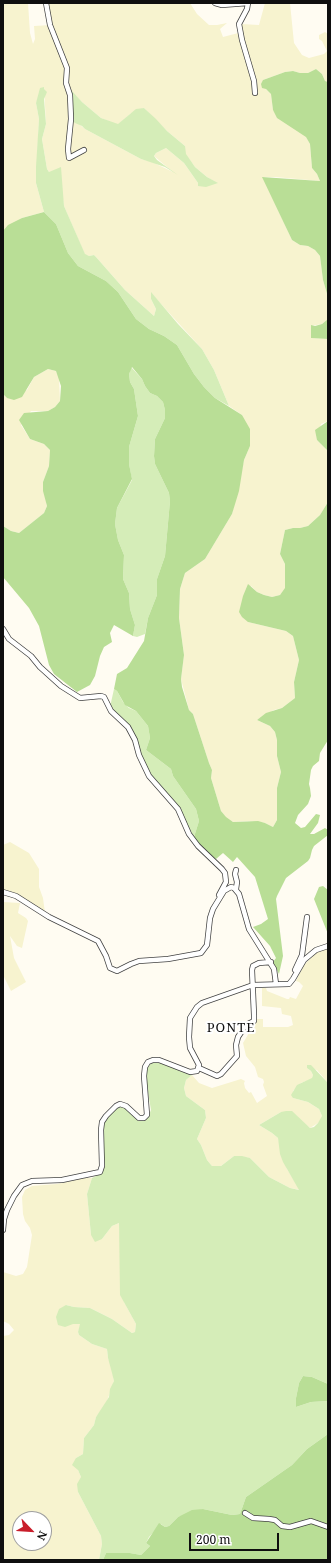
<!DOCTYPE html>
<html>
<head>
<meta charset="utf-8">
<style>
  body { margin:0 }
  #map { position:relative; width:331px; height:1563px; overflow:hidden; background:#fffcf2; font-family:"Noto Serif",serif }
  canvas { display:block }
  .frame { position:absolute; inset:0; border:4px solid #0f0f0f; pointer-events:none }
  .north { position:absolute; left:12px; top:1511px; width:40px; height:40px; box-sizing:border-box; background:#fff; border:1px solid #9f9f9f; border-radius:50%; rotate:115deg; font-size:11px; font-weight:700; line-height:16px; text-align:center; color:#0f0f0f }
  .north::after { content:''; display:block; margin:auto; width:14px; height:18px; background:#c91e2b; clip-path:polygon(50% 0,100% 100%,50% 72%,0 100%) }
  .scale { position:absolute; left:189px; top:1533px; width:90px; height:18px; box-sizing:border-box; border:2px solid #0f0f0f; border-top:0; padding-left:5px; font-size:12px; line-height:14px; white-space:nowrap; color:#0f0f0f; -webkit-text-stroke:3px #fff; paint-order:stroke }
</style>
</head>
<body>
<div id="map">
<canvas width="331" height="1563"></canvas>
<div class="frame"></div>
<div class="north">N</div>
<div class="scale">200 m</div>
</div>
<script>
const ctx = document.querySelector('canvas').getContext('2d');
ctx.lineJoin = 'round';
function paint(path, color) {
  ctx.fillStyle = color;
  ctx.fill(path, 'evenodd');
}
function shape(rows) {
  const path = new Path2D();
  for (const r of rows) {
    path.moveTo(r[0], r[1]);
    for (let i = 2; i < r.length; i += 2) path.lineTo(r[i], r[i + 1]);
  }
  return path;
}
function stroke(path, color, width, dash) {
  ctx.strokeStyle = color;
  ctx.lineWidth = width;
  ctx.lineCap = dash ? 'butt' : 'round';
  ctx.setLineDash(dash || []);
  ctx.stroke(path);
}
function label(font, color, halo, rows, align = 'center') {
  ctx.font = font + ' "Noto Serif",serif';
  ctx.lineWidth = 4;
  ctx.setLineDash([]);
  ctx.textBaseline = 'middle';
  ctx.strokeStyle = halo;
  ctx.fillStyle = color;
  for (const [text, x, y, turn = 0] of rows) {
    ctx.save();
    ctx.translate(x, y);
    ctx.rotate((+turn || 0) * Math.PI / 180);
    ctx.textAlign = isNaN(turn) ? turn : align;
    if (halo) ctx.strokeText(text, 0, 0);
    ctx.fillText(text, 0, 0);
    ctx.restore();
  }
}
const farmland = shape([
  [3,3,28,3,30,33,33,44,35,39,34,26,51,25,47,3,190,3,197,14,209,25,217,25,227,23,220,29,223,37,242,32,241,24,259,25,265,3,290,3,294,43,302,55,309,58,324,54,327,51,322,41,319,39,319,35,325,32,328,34,328,82,325,81,322,74,316,69,308,73,300,73,293,71,285,72,263,80,266,89,271,94,273,110,306,136,310,144,312,168,317,174,320,181,275,177,263,177,292,240,300,245,308,246,315,250,320,256,323,280,328,297,328,319,322,324,311,326,312,338,328,339,328,421,321,424,317,440,328,451,328,502,320,515,308,526,300,528,293,528,285,530,280,554,285,564,285,589,280,595,272,597,264,595,257,592,251,586,248,622,286,631,293,636,299,660,294,682,295,698,282,708,274,710,257,720,270,726,275,732,277,740,277,756,281,772,277,788,277,820,273,827,265,823,249,821,233,822,226,818,221,811,211,778,212,770,209,763,193,714,189,710,181,679,184,655,179,618,180,589,185,573,205,559,232,514,244,460,250,446,242,415,229,406,214,370,202,349,151,293,151,299,156,309,154,316,125,290,96,257,94,255,89,256,85,255,64,206,62,193,47,169,42,139,46,124,44,87,36,103,39,119,36,183,44,212,22,218,3,231],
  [71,91,82,102,101,118,118,125,130,114,144,108,167,131,185,146,185,154,195,167,207,177,217,183,198,186,198,183,184,163,166,148,156,153,154,156,173,172,152,162,141,159,85,129,79,124],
  [48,369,56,371,59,378,60,401,55,407,48,411,31,411,21,425,30,439,44,444,50,450,49,466,43,482,47,506,44,513,19,533,11,531,3,526,3,394,7,398,27,390,34,377],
  [10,842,29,853,39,869,39,887,43,898,45,913,18,895,3,890,3,845],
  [3,902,20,903,18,913,26,918,28,921,22,948,17,946,10,936,14,958,26,982,11,991,3,975],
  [328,948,328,1083,317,1070,307,1068,311,1071,313,1075,312,1079,301,1083,293,1091,293,1098,308,1102,319,1109,322,1116,321,1120,318,1123,310,1128,299,1119,296,1115,281,1112,259,1125,272,1133,278,1138,287,1169,300,1190,290,1188,269,1177,250,1158,234,1156,221,1166,212,1166,207,1160,201,1145,197,1139,206,1118,205,1110,186,1096,184,1088,186,1080,192,1075,199,1083,212,1088,241,1079,245,1081,244,1083,245,1088,249,1093,251,1092,257,1103,267,1096,263,1085,264,1082,263,1079,258,1077,255,1067,246,1056,243,1043,249,1033,255,1026,254,1023,256,1019,263,1019,263,1027,288,1027,293,1025,291,1016,282,1014,281,1008,262,1006,262,988,266,988,267,991,287,999,289,999,290,997,296,999,303,986,299,982,296,981,304,965,317,952],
  [84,1178,92,1178,87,1194,91,1235,102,1239,112,1226,119,1223,124,1302,136,1324,135,1332,132,1333,112,1319,90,1308,74,1307,66,1305,73,1324,81,1323,78,1332,79,1335,92,1344,107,1349,108,1358,111,1365,114,1381,106,1404,96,1417,94,1425,84,1438,83,1454,76,1458,78,1470,81,1477,78,1492,101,1536,102,1544,99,1560,3,1560,3,1336,9,1335,14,1330,9,1324,3,1321,3,1272,16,1276,23,1274,27,1267,32,1235,30,1228,25,1221,23,1214,22,1197,25,1190,32,1186,57,1184],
  [20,1519,44,1519,44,1543,20,1543]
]);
const green = shape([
  [44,87,44,89,47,92,44,99,46,124,42,139,47,169,49,172,61,167,64,206,85,254,89,256,94,255,96,257,125,290,154,316,156,309,151,299,151,292,178,324,202,349,214,370,229,406,215,398,204,387,194,374,177,345,164,336,149,329,136,319,118,292,106,281,78,266,68,253,56,224,44,212,36,183,36,167,39,119,36,103,40,88],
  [71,90,82,102,101,118,118,124,136,109,144,108,156,119,167,131,185,146,186,154,195,167,207,177,218,183,206,187,198,186,198,183,184,163,166,148,156,153,154,156,157,160,178,175,165,167,141,159,85,129,82,126,75,123,73,121],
  [131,367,142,379,145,386,150,393,157,396,163,402,165,410,165,418,155,439,154,456,155,464,169,493,170,501,165,556,157,579,157,595,148,618,145,634,137,637,133,636,135,625,130,609,129,593,123,579,124,555,118,540,115,524,117,508,132,480,129,464,129,447,138,416,134,389,130,382,129,374],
  [114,689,117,691,123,702,129,708,136,711,148,726,150,738,146,750,171,769,173,776,196,809,199,821,194,837,175,802,151,775,140,754,132,729,110,707],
  [156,1061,192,1075,186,1080,184,1088,186,1096,205,1110,206,1118,197,1139,201,1145,207,1160,212,1166,221,1166,234,1156,242,1156,250,1158,269,1177,290,1188,299,1190,283,1162,280,1154,278,1138,272,1133,259,1125,281,1112,286,1111,292,1111,310,1128,314,1127,318,1123,322,1116,319,1109,308,1102,293,1098,291,1095,297,1085,312,1078,313,1075,311,1071,307,1068,307,1065,311,1065,328,1083,328,1384,312,1377,303,1376,299,1383,296,1398,296,1407,311,1402,328,1401,328,1434,307,1449,292,1465,246,1497,240,1514,232,1515,203,1509,178,1517,169,1526,165,1527,161,1524,149,1537,146,1543,150,1546,141,1555,130,1553,106,1553,103,1560,99,1560,102,1544,101,1536,78,1492,77,1484,81,1477,78,1470,72,1465,76,1458,83,1454,84,1438,94,1425,96,1417,109,1397,110,1389,114,1381,112,1373,108,1358,107,1349,92,1344,79,1335,78,1332,80,1324,73,1324,65,1327,58,1325,56,1317,59,1309,66,1305,74,1307,90,1308,112,1319,132,1333,135,1332,136,1324,120,1295,119,1223,112,1226,102,1239,95,1242,91,1235,87,1194,92,1178,98,1175,103,1170,103,1129,104,1121,114,1110,122,1106,146,1119,148,1117,151,1110,146,1080,146,1070,151,1063]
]);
const forest = shape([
  [316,69,322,74,325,81,328,82,328,297,323,280,320,256,315,250,308,246,300,245,292,240,262,177,320,181,317,174,312,168,310,144,306,137,277,118,273,110,271,94,266,89,262,88,261,84,263,80,285,72,293,71,300,73,308,73],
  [44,212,56,224,68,253,78,266,106,281,118,292,136,319,149,329,164,336,177,345,194,374,204,387,215,398,242,415,250,429,250,446,244,460,239,491,232,514,205,559,185,573,180,589,179,618,184,655,181,679,182,687,189,710,193,714,209,763,212,770,211,778,221,811,226,817,233,822,258,821,265,823,273,827,277,820,277,788,281,772,277,756,277,740,275,732,270,726,257,720,266,713,282,708,295,698,294,682,299,660,293,636,286,631,248,622,242,617,239,612,243,596,248,584,257,592,264,595,272,597,280,595,285,588,285,564,280,554,285,530,293,528,300,528,308,526,320,515,328,502,328,740,320,753,319,761,313,766,311,770,309,784,310,788,311,796,308,804,298,815,295,823,301,828,305,827,316,814,320,815,318,823,310,834,314,834,325,828,328,830,328,835,314,846,312,850,310,858,308,861,286,878,277,896,276,899,283,956,279,974,273,962,276,958,270,946,253,927,261,924,268,919,255,877,237,857,233,862,223,853,216,859,213,858,203,849,194,837,199,821,196,809,173,776,171,769,146,750,150,738,148,726,136,711,125,705,117,691,114,689,117,674,127,668,144,641,148,618,157,595,157,579,165,556,170,501,169,493,155,464,154,456,155,439,165,418,165,410,163,402,157,396,150,393,145,386,142,379,132,367,129,374,130,382,134,389,138,416,129,447,129,464,132,479,117,508,115,524,118,540,124,555,123,579,129,593,130,609,135,625,133,636,114,625,110,633,112,642,104,647,100,656,95,676,90,685,77,692,54,674,49,665,39,626,29,608,3,577,3,526,11,531,19,533,44,513,47,506,43,491,43,482,49,466,50,450,44,444,30,439,19,420,24,413,48,411,55,407,60,401,61,386,56,371,48,369,34,377,22,397,14,400,7,398,3,394,3,231,8,225,22,218],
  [328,319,328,339,311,338,311,325,315,326,322,324],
  [328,421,328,451,317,440,315,430],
  [323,886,328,890,328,934,314,899,319,887],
  [303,1376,312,1377,328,1384,328,1401,311,1402,296,1407,296,1398,299,1383],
  [328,1434,328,1560,103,1560,106,1553,130,1553,141,1555,150,1546,146,1543,159,1523,165,1527,169,1526,178,1517,192,1510,203,1509,232,1515,240,1514,246,1497,292,1465,307,1449]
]);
const minor = shape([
  [46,3,50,25,67,68,66,83,70,95,71,119,68,149,69,158,84,150],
  [215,3,222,5,248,3],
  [248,3,247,9,239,24,242,40,254,81,255,93],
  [3,629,9,639,31,656,40,667,61,686,80,698,101,696,104,697,111,711,128,727,135,740,139,755,149,776,178,809,189,834,198,846,222,869,225,873,226,882,219,895],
  [236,870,235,874,237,882,236,889],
  [3,892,16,896,49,917,98,941,106,956,110,968,117,971,131,964,139,961,168,959,201,953,207,945,210,918,213,909,224,891,231,887,234,888,239,894,249,929,274,969,276,984],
  [295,970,302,955,307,917],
  [199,1068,217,1076,221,1074,237,1056,236,1045,238,1037,246,1025,254,1021,254,1015,252,970,253,966,259,963,271,962],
  [3,1230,4,1219,7,1210,14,1196,22,1185,32,1181,62,1180,100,1172,102,1166,101,1130,102,1122,106,1116,116,1106,120,1104,126,1106,139,1118,144,1118,147,1115,144,1076,145,1067,148,1062,153,1060,159,1060,190,1072,197,1071,199,1065,190,1048,189,1037,190,1018,197,1007,202,1003,253,985,289,984,293,979,304,960,316,950,328,946],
  [245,1513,253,1518,269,1519,275,1520,282,1526,290,1527,311,1521,328,1527]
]);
const quarterNames = [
  ["PONTE",231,1028]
];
paint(farmland, '#f7f3cf');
paint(green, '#d5edb8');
paint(forest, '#b9de96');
stroke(minor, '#424242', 6);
stroke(minor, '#fff', 4.5);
ctx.letterSpacing = '1px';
label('13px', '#0f0f0f', '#fff', quarterNames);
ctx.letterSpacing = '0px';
</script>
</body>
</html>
